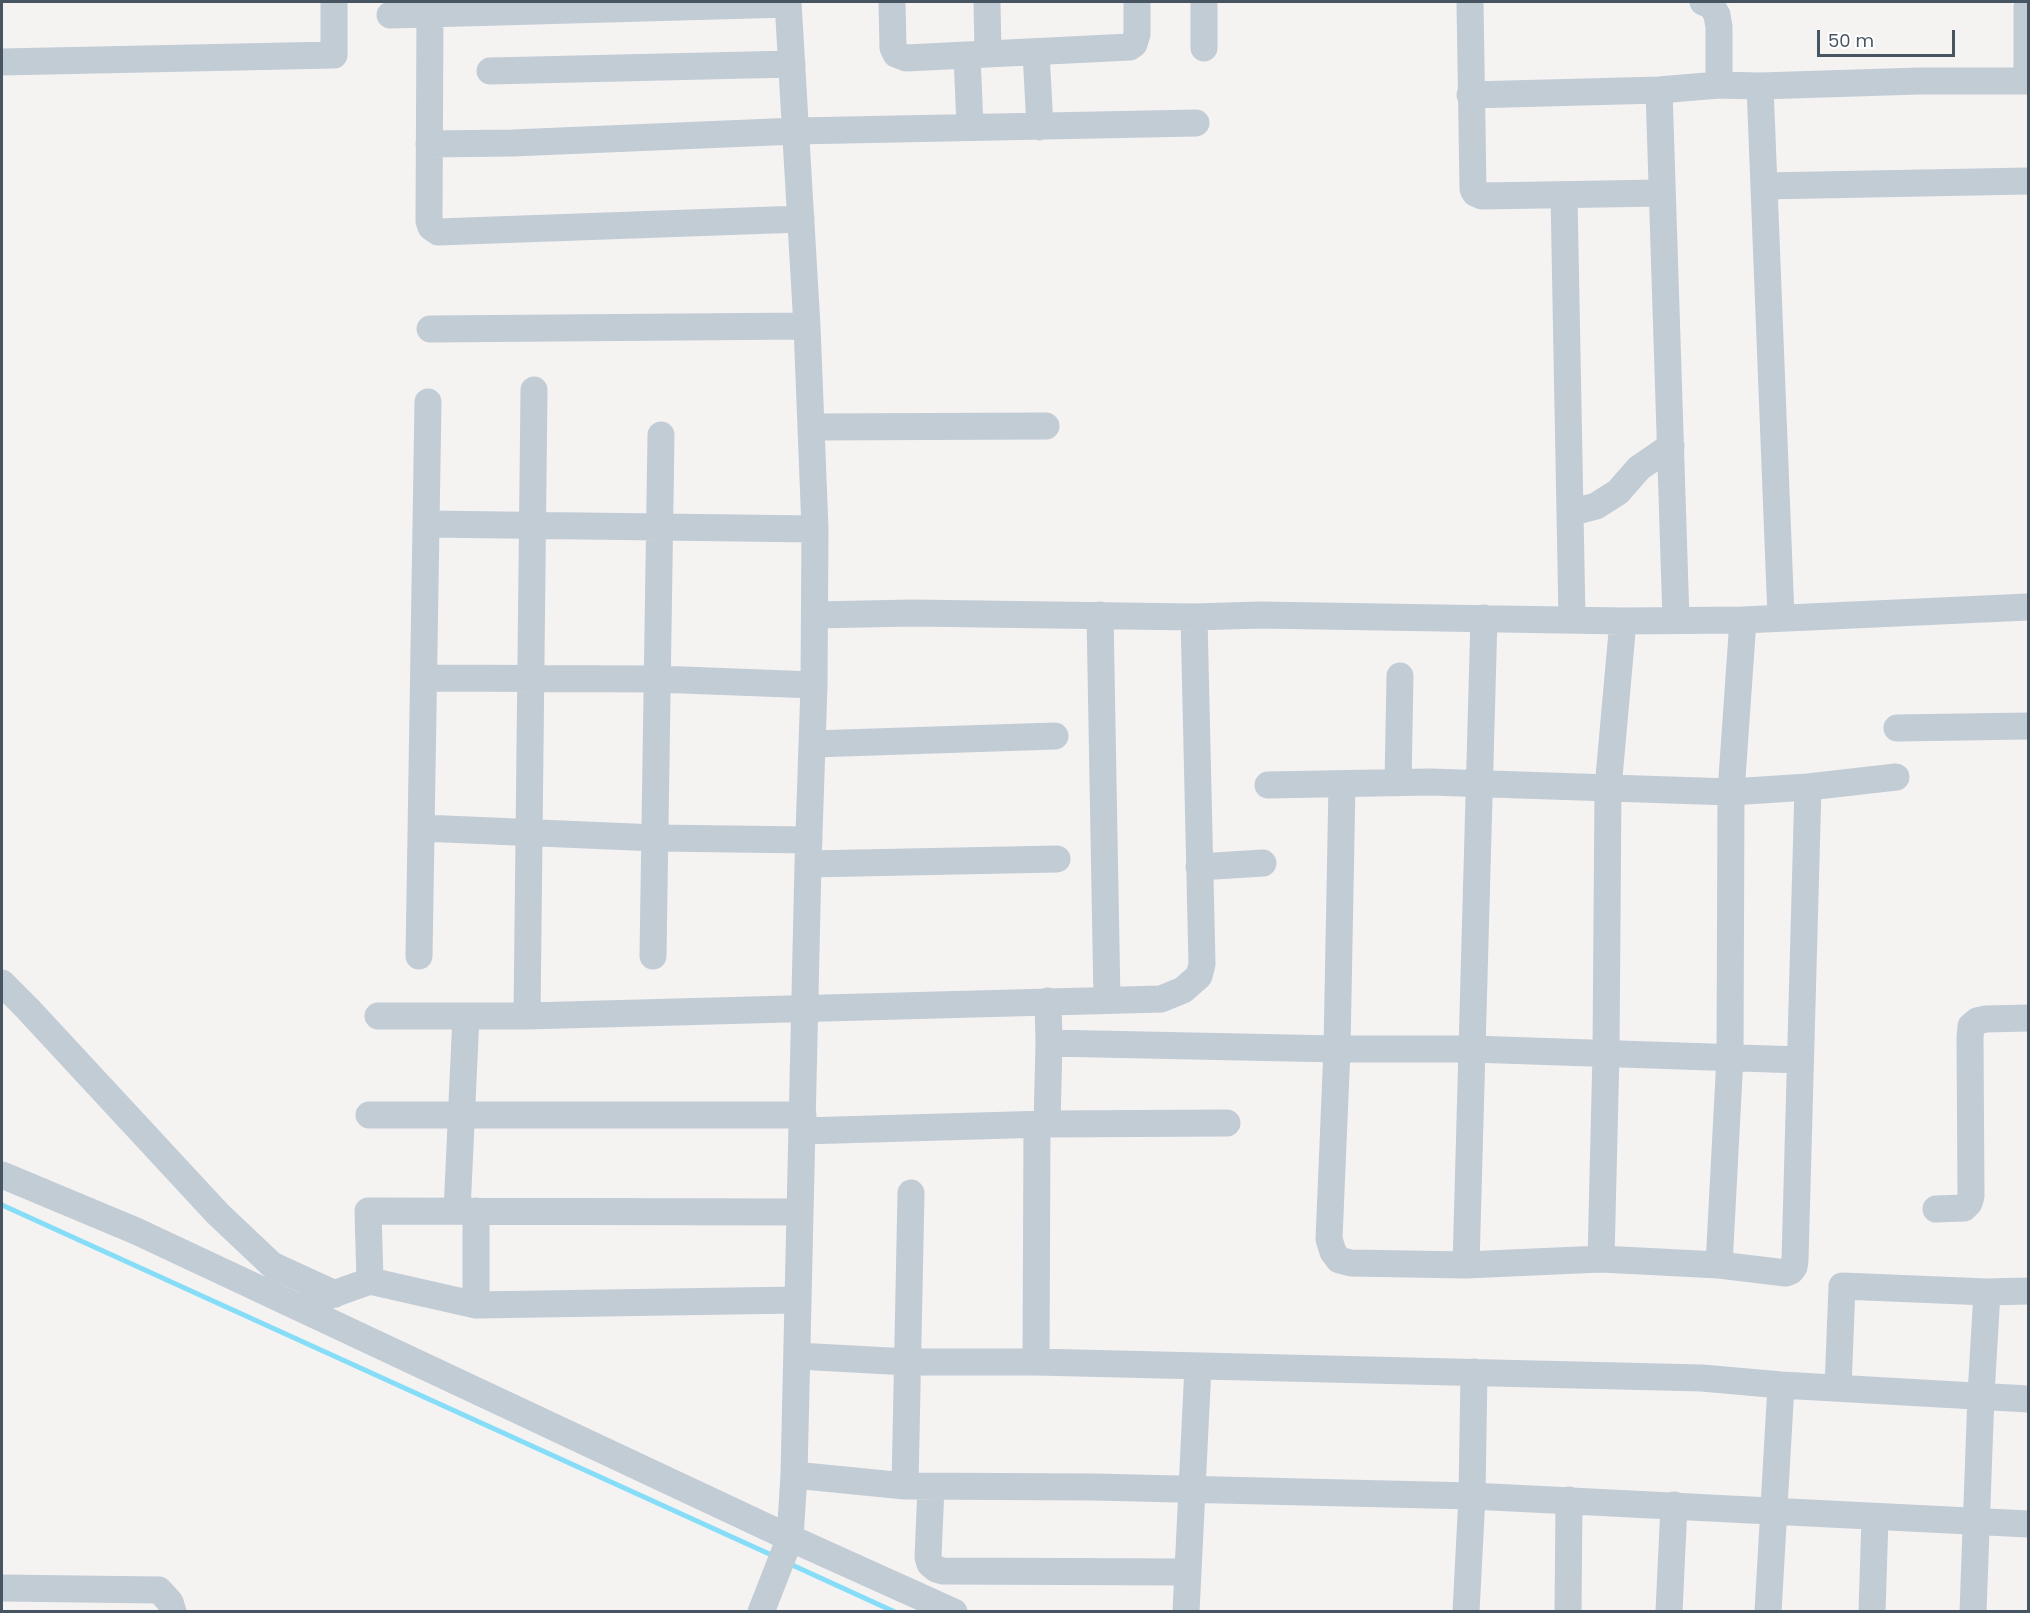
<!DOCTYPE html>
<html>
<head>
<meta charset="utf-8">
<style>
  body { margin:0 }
  #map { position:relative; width:2030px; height:1613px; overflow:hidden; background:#f5f2f2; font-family:Poppins,sans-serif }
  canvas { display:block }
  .frame { position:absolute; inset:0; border:3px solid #475562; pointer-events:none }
  .scale { position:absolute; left:1817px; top:30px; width:138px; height:27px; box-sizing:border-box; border:3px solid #475562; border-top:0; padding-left:8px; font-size:18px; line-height:21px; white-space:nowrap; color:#475562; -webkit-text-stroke:4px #fff; paint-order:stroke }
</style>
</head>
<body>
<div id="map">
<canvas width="2030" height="1613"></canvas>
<div class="frame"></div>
<div class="scale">50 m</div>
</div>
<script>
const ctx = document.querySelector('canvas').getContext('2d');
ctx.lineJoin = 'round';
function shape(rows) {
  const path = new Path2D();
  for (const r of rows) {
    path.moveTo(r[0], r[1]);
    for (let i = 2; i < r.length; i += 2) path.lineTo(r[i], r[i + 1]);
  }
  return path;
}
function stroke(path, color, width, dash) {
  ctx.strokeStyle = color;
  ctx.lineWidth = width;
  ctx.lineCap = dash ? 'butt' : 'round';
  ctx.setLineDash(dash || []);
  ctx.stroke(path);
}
const stream = shape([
  [2,1205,776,1557],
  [790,1564,895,1612]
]);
const minor = shape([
  [892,2,893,48,896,54,906,58,1130,47,1134,44,1137,34,1137,2],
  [987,2,988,54],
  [1470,2,1473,189,1475,193,1482,196,1662,193],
  [1703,2,1712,6,1717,15,1719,27,1719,85],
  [430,14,429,221,431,227,438,232,801,219],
  [390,15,788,4],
  [1204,48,1204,2],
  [1036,52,1040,127],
  [967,55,970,127],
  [2,62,334,55,334,2],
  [490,71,792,64],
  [2027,81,2027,7],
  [1760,86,1781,617],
  [1659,90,1676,620],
  [1470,95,1659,90,1719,85,1760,86,1919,81,2028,81],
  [429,144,513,143,796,131,1196,123],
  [1764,186,2028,181],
  [1564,195,1572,619],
  [430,329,807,326],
  [811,427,1046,426],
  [1570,513,1596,506,1618,492,1639,468,1671,446],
  [427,524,815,529],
  [815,615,912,613,1194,617,1260,615,1623,621,1743,620,2028,607],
  [1100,615,1107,1000],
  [424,678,657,679,814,685],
  [1897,728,2028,726],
  [813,744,1055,736],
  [1398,783,1400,676],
  [1342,784,1337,1049,1329,1239,1333,1252,1339,1260,1351,1263,1466,1265,1601,1259,1719,1265,1786,1273,1791,1271,1794,1267,1795,1260,1808,787],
  [1268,785,1430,782,1731,792,1808,787,1896,777],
  [422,828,656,838,809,840],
  [808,864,1057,859],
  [1199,867,1263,863],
  [419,956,428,402],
  [653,956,661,435],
  [2,983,27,1008,218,1214,272,1265,335,1294],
  [378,1016,527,1016,1161,999,1183,990,1199,976,1202,964,1194,617],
  [527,1016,534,390],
  [1049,1043,1337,1049,1471,1049,1800,1060],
  [369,1115,803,1115],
  [1047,1124,1049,1043,1048,1001],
  [802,1131,1047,1124,1227,1123],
  [2,1175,136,1231,790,1538,954,1612],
  [1936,1209,1964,1208,1969,1203,1971,1196,1970,1038,1971,1026,1977,1021,1986,1019,2028,1018],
  [457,1211,466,1016],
  [476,1211,476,1305],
  [1601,1259,1606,1053,1608,788,1623,621],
  [1466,1265,1484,618],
  [1719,1265,1730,1057,1731,792,1743,620],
  [370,1281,368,1211,800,1212],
  [300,1306,370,1281,476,1305,798,1300],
  [797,1356,908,1362,1036,1362,1702,1378,1781,1385,2028,1399],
  [1036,1362,1037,1125],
  [1838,1388,1842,1286,1987,1292,2028,1291],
  [794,1475,905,1486,1094,1487,1472,1496,2028,1524],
  [905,1486,911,1193],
  [931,1487,928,1557,930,1564,936,1569,943,1571,1187,1572],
  [2,1588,159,1590,170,1602,173,1612],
  [761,1612,790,1538,794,1475,808,864,814,685,815,529,807,326,788,2],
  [1186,1612,1198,1366],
  [1466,1612,1472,1496,1474,1372],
  [1568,1612,1569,1500],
  [1669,1612,1674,1505],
  [1768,1612,1781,1385],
  [1872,1612,1875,1517],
  [1973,1612,1981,1395,1987,1292]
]);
stroke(stream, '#85ddf7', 5);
stroke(minor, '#c2ccd5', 27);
</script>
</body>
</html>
